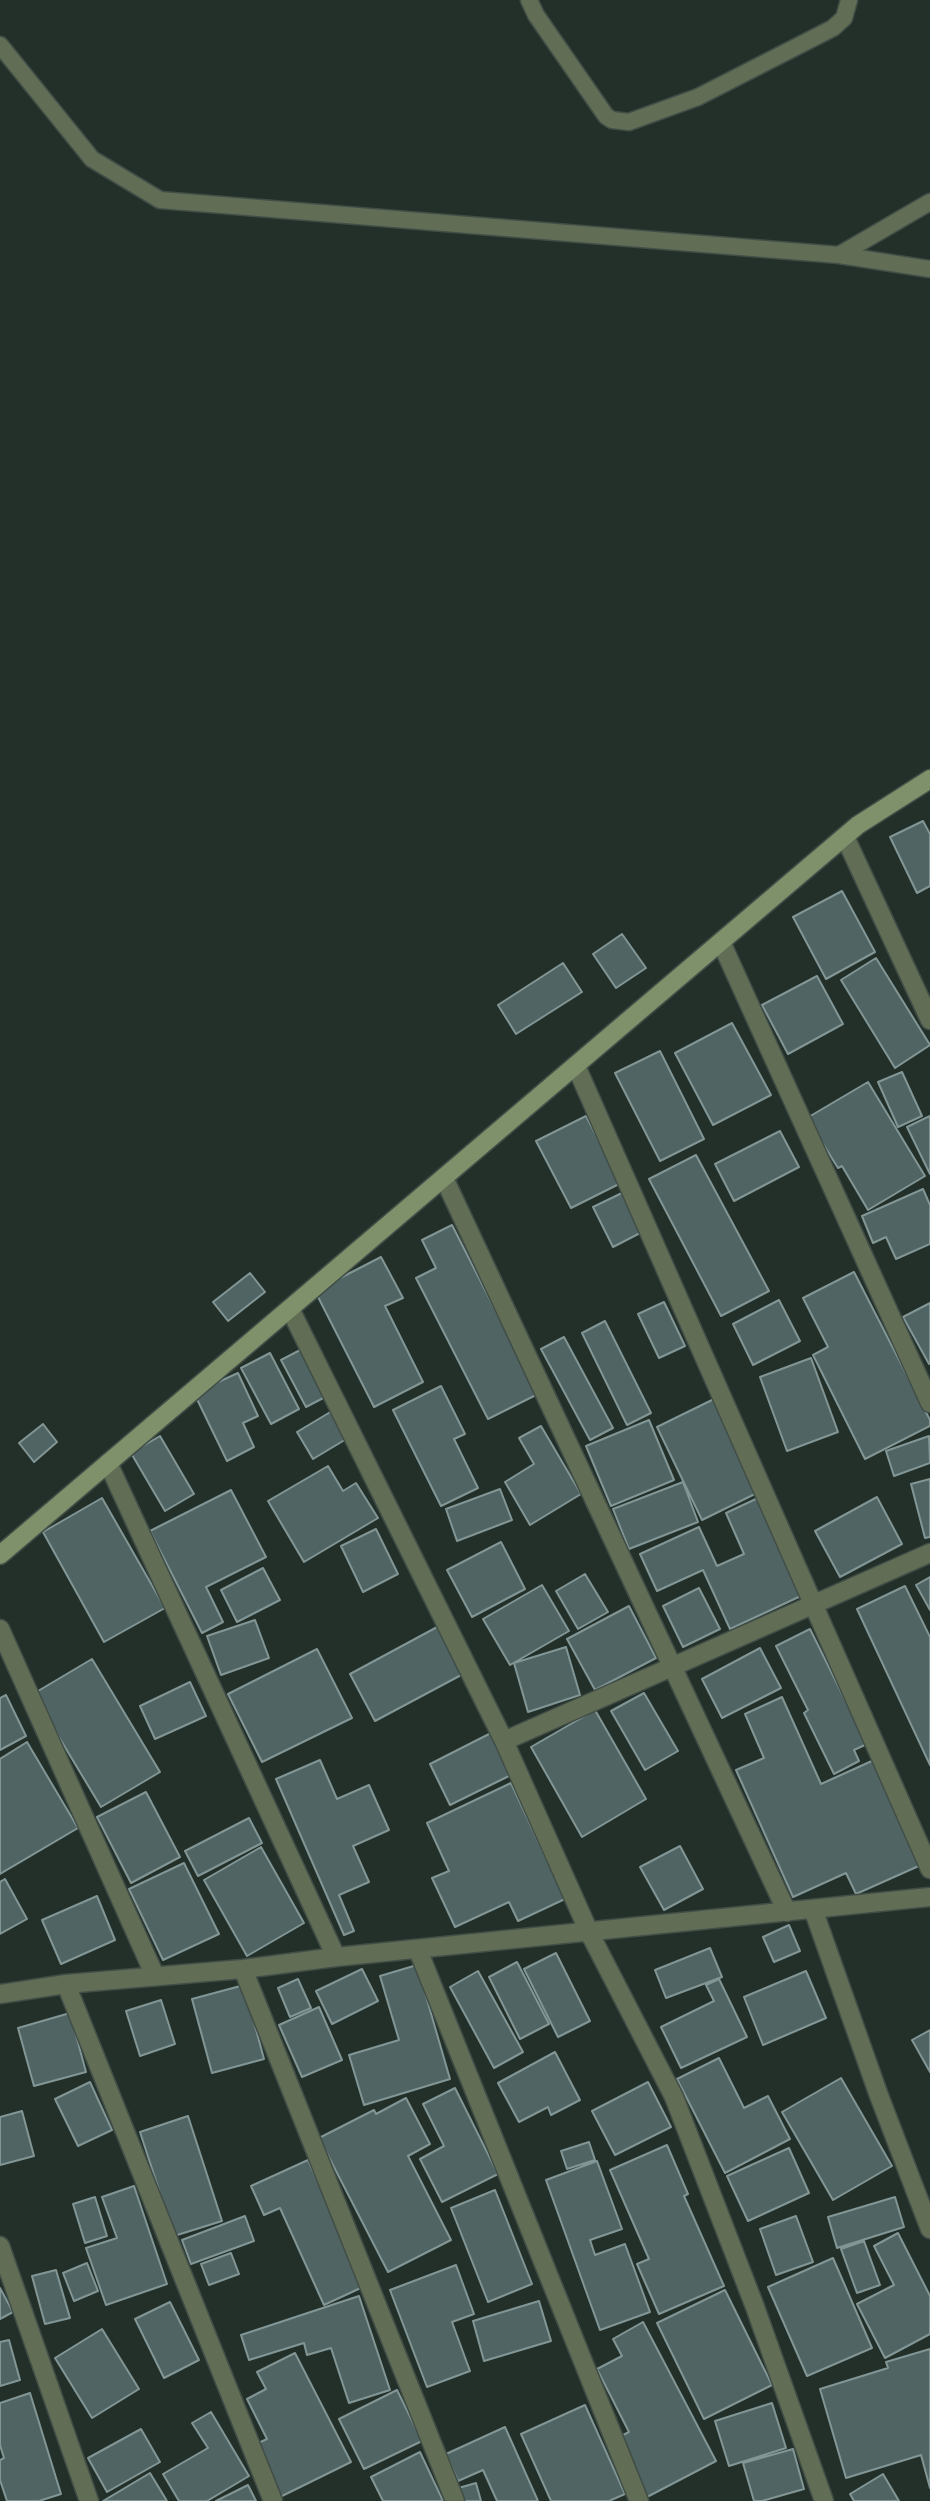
<!DOCTYPE html>
<html>
<head>
<meta charset="utf-8">
<style>
  body { margin:0 }
  canvas { display:block; background:#223029 }
</style>
</head>
<body>
<canvas width="930" height="2501"></canvas>
<script>
const context = document.querySelector('canvas').getContext('2d');
context.lineJoin = 'round';
function fill(path, color) { context.fillStyle = color; context.fill(path, 'evenodd'); }
const shape = rows => new Path2D(rows.map(r => 'M' + r).join(''));
function trace(path, color, width, dash) { context.strokeStyle = color; context.lineWidth = width; context.lineCap = dash ? 'butt' : 'round'; context.setLineDash(dash || []); context.stroke(path); }
const building = shape([
  [923,821,930,834,930,886,917,893,890,837,923,821],
  [842,891,875,952,826,979,793,917,842,891],
  [622,934,646,968,616,988,593,954,622,934],
  [876,958,930,1045,895,1068,841,980,876,958],
  [563,963,582,992,516,1034,498,1005,563,963],
  [817,976,843,1024,788,1054,762,1005,817,976],
  [732,1023,771,1095,713,1125,675,1053,732,1023],
  [660,1051,704,1139,660,1161,615,1073,660,1051],
  [902,1072,922,1116,898,1127,878,1082,902,1072],
  [868,1082,925,1176,868,1210,842,1166,838,1168,807,1118,868,1082],
  [586,1116,621,1183,571,1208,536,1141,586,1116],
  [930,1116,930,1174,907,1127,930,1116],
  [780,1131,799,1167,734,1201,715,1164,780,1131],
  [696,1155,769,1291,721,1316,649,1179,696,1155],
  [923,1189,930,1205,930,1244,896,1259,886,1237,873,1243,862,1216,923,1189],
  [624,1192,644,1231,613,1247,593,1207,624,1192],
  [452,1225,538,1394,488,1419,416,1278,436,1268,422,1240,452,1225],
  [381,1257,403,1298,385,1306,423,1382,374,1407,315,1291,381,1257],
  [854,1272,930,1420,930,1426,865,1459,813,1355,828,1347,803,1298,854,1272],
  [250,1273,265,1292,228,1321,213,1302,250,1273],
  [779,1300,800,1341,753,1365,733,1324,779,1300],
  [664,1302,685,1346,659,1358,638,1314,664,1302],
  [930,1303,930,1363,929,1364,903,1317,930,1303],
  [605,1321,651,1413,627,1425,582,1333,605,1321],
  [564,1337,613,1428,590,1440,541,1349,564,1337],
  [304,1348,329,1395,306,1407,281,1360,304,1348],
  [270,1353,299,1409,271,1424,241,1368,270,1353],
  [811,1358,838,1432,787,1451,760,1377,811,1358],
  [238,1373,258,1416,243,1423,254,1447,227,1461,194,1393,238,1373],
  [441,1386,465,1434,454,1439,478,1488,441,1506,393,1410,441,1386],
  [716,1398,761,1491,702,1520,657,1427,716,1398],
  [332,1411,348,1438,313,1459,297,1432,332,1411],
  [649,1420,674,1480,611,1506,586,1446,649,1420],
  [43,1424,57,1442,34,1462,19,1443,43,1424],
  [541,1426,581,1494,530,1525,505,1482,534,1464,519,1438,541,1426],
  [160,1436,194,1494,165,1511,131,1453,160,1436],
  [929,1436,930,1463,894,1476,886,1451,929,1436],
  [328,1466,343,1491,356,1483,378,1518,304,1562,268,1501,328,1466],
  [930,1479,930,1537,925,1538,911,1484,930,1479],
  [683,1482,698,1522,629,1549,613,1509,683,1482],
  [500,1489,512,1520,457,1541,446,1509,500,1489],
  [231,1490,266,1557,206,1587,223,1622,202,1633,150,1531,231,1490],
  [877,1497,902,1544,840,1577,815,1531,877,1497],
  [102,1498,165,1608,104,1642,43,1532,102,1498],
  [758,1498,803,1595,730,1629,703,1570,657,1591,640,1554,699,1527,717,1566,744,1554,726,1513,758,1498],
  [376,1529,398,1574,363,1592,341,1546,376,1529],
  [501,1542,525,1589,472,1617,447,1570,501,1542],
  [263,1568,280,1600,237,1622,221,1590,263,1568],
  [585,1574,608,1612,578,1629,556,1591,585,1574],
  [930,1577,930,1610,916,1585,930,1577],
  [542,1585,569,1631,510,1665,483,1619,542,1585],
  [905,1586,930,1637,930,1765,857,1609,905,1586],
  [699,1588,720,1629,683,1647,663,1606,699,1588],
  [629,1606,656,1658,595,1690,567,1639,629,1606],
  [255,1620,269,1658,221,1675,207,1636,255,1620],
  [439,1626,465,1673,375,1721,350,1674,439,1626],
  [810,1629,867,1744,854,1750,859,1761,834,1774,804,1713,808,1710,776,1646,810,1629],
  [566,1647,580,1695,528,1712,514,1663,566,1647],
  [760,1648,781,1688,722,1718,702,1679,760,1648],
  [317,1649,352,1718,262,1762,228,1694,317,1649],
  [92,1659,160,1772,101,1807,33,1694,92,1659],
  [190,1682,206,1716,155,1739,140,1706,190,1682],
  [644,1693,678,1751,645,1770,611,1711,644,1693],
  [6,1695,26,1736,0,1750,0,1698,6,1695],
  [782,1697,821,1784,874,1760,921,1865,856,1894,846,1873,793,1897,736,1770,764,1758,745,1714,782,1697],
  [595,1710,646,1799,582,1837,531,1747,595,1710],
  [491,1733,511,1775,450,1805,430,1764,491,1733],
  [27,1742,78,1828,0,1874,0,1759,27,1742],
  [320,1760,337,1799,369,1785,389,1830,353,1846,369,1882,339,1895,354,1931,344,1935,276,1779,320,1760],
  [511,1783,565,1899,518,1921,509,1902,455,1927,432,1878,449,1871,427,1823,511,1783],
  [146,1792,180,1857,131,1883,97,1817,146,1792],
  [249,1818,262,1843,198,1876,185,1851,249,1818],
  [680,1846,703,1889,664,1910,640,1867,680,1846],
  [261,1847,304,1923,247,1956,204,1880,261,1847],
  [184,1863,219,1934,163,1960,129,1889,184,1863],
  [5,1879,27,1919,0,1934,0,1882,5,1879],
  [97,1896,115,1940,61,1964,42,1920,97,1896],
  [789,1925,800,1951,774,1962,763,1937,789,1925],
  [710,1948,722,1977,666,1998,655,1970,710,1948],
  [556,1953,590,2021,558,2037,524,1969,556,1953],
  [517,1962,549,2024,520,2039,489,1977,517,1962],
  [417,1965,450,2079,364,2105,349,2055,399,2040,380,1976,417,1965],
  [362,1969,378,2001,332,2024,316,1991,362,1969],
  [478,1971,523,2052,494,2068,450,1987,478,1971],
  [806,1971,826,2018,763,2045,744,1997,806,1971],
  [298,1979,311,2008,290,2017,278,1988,298,1979],
  [719,1979,747,2037,681,2068,661,2027,714,2001,706,1985,719,1979],
  [244,1985,264,2059,212,2073,192,1999,244,1985],
  [161,2000,175,2044,140,2056,126,2011,161,2000],
  [319,2007,342,2060,302,2077,279,2025,319,2007],
  [70,2013,86,2072,34,2086,18,2028,70,2013],
  [930,2030,930,2072,912,2040,930,2030],
  [555,2052,580,2100,551,2115,548,2107,519,2122,498,2083,555,2052],
  [719,2058,744,2108,768,2096,790,2139,725,2173,677,2079,719,2058],
  [841,2078,892,2166,833,2200,782,2112,841,2078],
  [90,2082,112,2130,78,2146,55,2099,90,2082],
  [648,2082,671,2127,615,2155,592,2111,648,2082],
  [455,2088,498,2174,442,2202,420,2159,444,2146,423,2104,455,2088],
  [406,2098,430,2144,408,2156,451,2240,388,2272,319,2138,374,2110,376,2114,406,2098],
  [22,2111,34,2156,0,2165,0,2117,22,2111],
  [188,2116,222,2221,174,2236,140,2132,188,2116],
  [589,2142,595,2160,567,2169,561,2151,589,2142],
  [667,2145,688,2194,684,2196,724,2286,659,2314,637,2264,649,2259,610,2170,667,2145],
  [789,2148,809,2193,748,2221,727,2176,789,2148],
  [308,2160,365,2286,324,2305,280,2208,264,2215,251,2186,308,2160],
  [597,2161,622,2229,590,2240,595,2255,625,2244,650,2312,600,2330,546,2180,597,2161],
  [134,2186,167,2284,106,2305,86,2248,117,2238,102,2197,134,2186],
  [495,2190,532,2284,488,2302,451,2208,495,2190],
  [95,2197,107,2236,85,2243,73,2204,95,2197],
  [895,2197,904,2227,837,2248,828,2217,895,2197],
  [245,2216,254,2241,191,2264,182,2240,245,2216],
  [796,2216,813,2262,776,2275,760,2229,796,2216],
  [898,2233,930,2296,930,2334,885,2358,857,2304,894,2285,874,2246,898,2233],
  [864,2241,880,2285,857,2293,841,2249,864,2241],
  [231,2253,239,2274,209,2285,201,2264,231,2253],
  [833,2258,872,2348,807,2376,768,2287,833,2258],
  [87,2263,98,2291,74,2301,63,2273,87,2263],
  [456,2265,474,2314,452,2322,470,2371,427,2387,390,2290,456,2265],
  [56,2270,70,2318,45,2324,32,2276,56,2270],
  [0,2288,13,2312,0,2319,0,2288],
  [725,2290,772,2385,704,2419,657,2323,725,2290],
  [359,2296,390,2390,349,2403,331,2348,307,2355,304,2343,249,2360,241,2335,359,2296],
  [539,2301,551,2341,484,2361,473,2321,539,2301],
  [170,2302,199,2360,164,2378,135,2319,170,2302],
  [643,2322,716,2461,647,2497,617,2438,629,2432,597,2369,622,2356,613,2339,643,2322],
  [102,2329,139,2389,92,2418,55,2358,102,2329],
  [9,2340,20,2380,0,2386,0,2342,9,2340],
  [930,2349,930,2488,921,2455,846,2478,820,2389,888,2368,886,2362,930,2349],
  [295,2353,351,2462,280,2497,254,2445,267,2439,247,2399,266,2389,257,2372,295,2353],
  [397,2390,422,2441,364,2469,339,2419,397,2390],
  [30,2393,61,2494,39,2501,7,2501,0,2480,0,2460,4,2458,0,2445,0,2403,30,2393],
  [772,2403,786,2448,729,2466,715,2421,772,2403],
  [585,2405,625,2494,609,2501,551,2501,521,2434,585,2405],
  [211,2412,249,2476,207,2501,179,2501,163,2474,208,2448,192,2423,211,2412],
  [505,2427,538,2501,497,2501,483,2470,458,2481,446,2454,505,2427],
  [141,2429,160,2462,107,2492,88,2458,141,2429],
  [793,2449,804,2489,762,2501,754,2501,743,2463,793,2449],
  [420,2452,443,2501,383,2501,371,2477,420,2452],
  [150,2473,167,2501,103,2501,150,2473],
  [883,2474,899,2501,854,2501,850,2494,883,2474],
  [476,2483,481,2501,459,2501,455,2489,476,2483],
  [248,2485,256,2501,216,2501,248,2485]
]);
fill(building, '#516464');
trace(building, '#829696', 2);
const lane = shape([
  [529,0,536,15,606,116,612,120,629,122,698,97,833,28,844,18,849,0],
  [0,45,92,159,160,200,839,255,930,269],
  [839,255,930,202]
]);
const street = shape([
  [845,837,930,1020],
  [721,942,930,1403],
  [576,1066,930,1869],
  [444,1178,787,1912],
  [290,1309,504,1741,589,1932,674,2097,755,2307,824,2501],
  [108,1463,336,1957],
  [0,1629,155,1976],
  [504,1741,930,1553],
  [813,1909,878,2093,930,2229],
  [418,1950,639,2501],
  [243,1969,455,2501],
  [66,1984,273,2501],
  [0,1994,66,1984,243,1969,336,1957,930,1897],
  [0,2246,89,2501]
]);
const secondary = shape([
  [0,1555,858,825,930,779]
]);
trace(lane, '#414e47', 19);
trace(street, '#414e47', 21);
trace(secondary, '#414e47', 21);
trace(lane, '#616d55', 16);
trace(street, '#616d55', 18);
trace(secondary, '#7e916b', 18);
</script>
</body>
</html>
